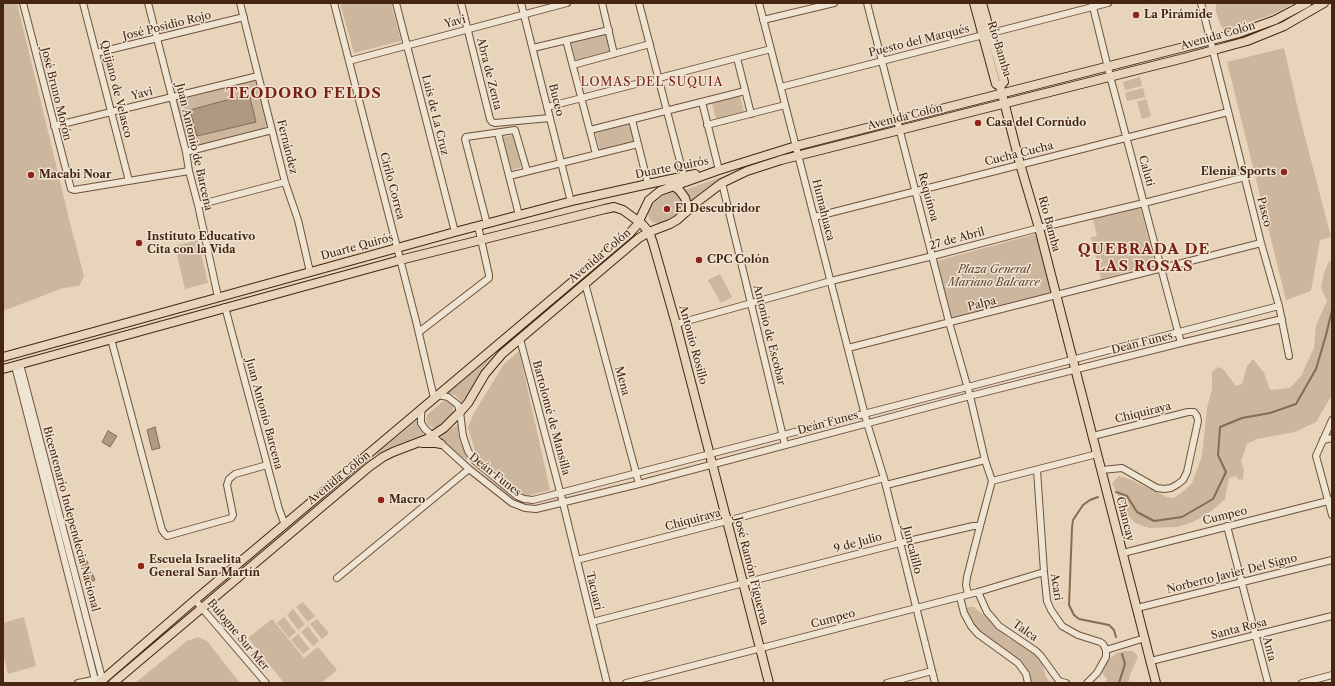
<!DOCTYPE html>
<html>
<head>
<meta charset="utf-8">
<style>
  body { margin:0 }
  #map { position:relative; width:1335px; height:686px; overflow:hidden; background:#e7d4ba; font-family:"Libre Caslon Text",serif }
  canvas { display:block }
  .frame { position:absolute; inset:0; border:4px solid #462612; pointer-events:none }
</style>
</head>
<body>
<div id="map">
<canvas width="1335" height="686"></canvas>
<div class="frame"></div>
</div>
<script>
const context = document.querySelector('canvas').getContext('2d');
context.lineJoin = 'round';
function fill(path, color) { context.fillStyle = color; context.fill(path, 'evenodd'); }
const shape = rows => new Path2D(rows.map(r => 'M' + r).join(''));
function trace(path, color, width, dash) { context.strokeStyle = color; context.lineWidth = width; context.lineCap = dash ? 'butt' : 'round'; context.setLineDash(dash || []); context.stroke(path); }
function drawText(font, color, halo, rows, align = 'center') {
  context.font = font + ' "Libre Caslon Text",serif'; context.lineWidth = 3; context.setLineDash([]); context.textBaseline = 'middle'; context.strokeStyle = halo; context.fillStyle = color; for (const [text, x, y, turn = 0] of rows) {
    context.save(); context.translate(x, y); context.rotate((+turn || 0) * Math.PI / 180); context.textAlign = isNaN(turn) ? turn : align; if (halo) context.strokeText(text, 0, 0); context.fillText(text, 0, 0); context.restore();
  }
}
fill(shape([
  [3,3,17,3,72,231,84,276,79,286,63,288,3,311],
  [340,3,391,3,401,41,354,53],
  [1216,3,1293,3,1287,7,1271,15,1224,30,1221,26,1216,12],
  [606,34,610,52,576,61,571,42],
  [1284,48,1299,114,1331,237,1320,240,1311,291,1286,300,1227,62],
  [1140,77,1142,86,1125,90,1123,82],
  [253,81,257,83,268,124,262,130,194,146,188,142,177,103,181,98],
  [1143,88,1145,97,1127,101,1125,93],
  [740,96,744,112,716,119,712,103],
  [1146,99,1151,116,1142,119,1137,102],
  [629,122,634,141,600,150,595,132],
  [513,135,521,167,512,170,503,137],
  [754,165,731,175,714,184,699,194,691,202,689,196,685,190],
  [673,192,676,194,681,199,683,206,682,211,671,220,660,224,652,222,649,218,648,213,652,205,661,197],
  [1137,208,1141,209,1154,259,1153,262,1150,265,1101,279,1091,237,1097,236,1093,219],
  [1036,234,1051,293,952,319,937,261],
  [198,240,208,283,185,289,175,246],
  [1332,260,1332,395,1316,422,1295,432,1257,439,1247,444,1241,461,1244,470,1243,479,1239,480,1236,476,1229,478,1225,499,1210,512,1193,522,1177,527,1149,528,1135,523,1128,515,1112,483,1119,476,1129,479,1167,497,1174,498,1185,490,1192,483,1202,456,1207,408,1212,389,1212,372,1218,367,1223,369,1236,386,1242,384,1247,366,1253,359,1264,373,1270,390,1290,388,1301,376,1314,348,1316,325,1327,301,1321,288,1324,273,1328,263],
  [720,274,732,297,721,303,708,280],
  [519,351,550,490,526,496,501,476,476,454,468,427,474,413,504,364],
  [493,355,485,365,470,392,462,403,455,395,448,393],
  [447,401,452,403,454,405,452,414,438,427,435,428,429,426,426,421,427,415,442,402],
  [417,420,418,426,424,435,393,446,375,455],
  [458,424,458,434,461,443,470,460,466,460,439,438],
  [303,602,315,616,308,622,296,607],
  [969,607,974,607,988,619,1008,638,1033,650,1042,663,1046,677,1051,683,1032,683,1025,665,1019,659,1009,654,975,629,967,614,967,608],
  [293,609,305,624,298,630,287,615],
  [24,617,36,666,8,674,3,654,3,623],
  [284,617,296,632,289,638,277,623],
  [272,619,304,658,318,647,337,670,321,683,284,683,248,638],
  [317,619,329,633,322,639,310,624],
  [308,626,319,641,313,646,301,632],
  [298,634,310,649,303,654,291,640],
  [198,637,207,641,240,683,135,683,187,641],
  [1125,651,1133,651,1138,657,1130,675,1128,683,1105,683,1107,679,1102,673,1105,665,1110,658,1117,653]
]), '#ccb69d');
const water = shape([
  [249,94,256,122,197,136,190,110,249,94],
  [155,427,160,448,152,450,147,430,155,427],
  [108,431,117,436,110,447,102,442,108,431],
  [87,561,95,580,88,583,80,563,87,561]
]);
fill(water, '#b09981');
trace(water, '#866b55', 1);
trace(shape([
  [1116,492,1127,496,1137,512,1154,521,1182,517,1213,499,1226,472,1218,455,1220,427,1242,418,1270,413,1296,404,1316,369,1326,335,1332,310],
  [1098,497,1090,500,1083,505,1073,520,1072,528,1069,605,1074,615,1079,619,1109,625,1114,630,1116,637],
  [1119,683,1125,664,1122,654]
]), '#866b55', 2);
const minor = shape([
  [23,3,71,189,74,190,189,171],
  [83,3,129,181],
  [148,3,186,152,189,171,198,205,218,297],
  [240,3,285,182,298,220,310,272],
  [334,3,416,321,434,398],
  [396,3,455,232],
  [461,3,490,119,492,122,495,123,550,118],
  [521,3,571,202],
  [602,3,614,54],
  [639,3,684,177,682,179],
  [759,3,867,423,884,478,935,683],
  [867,3,949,322,970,396,985,460,992,481],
  [1092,3,1110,76,1181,343],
  [1201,3,1261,243,1279,306,1289,356],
  [763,20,834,3],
  [566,40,596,154],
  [533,48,609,30],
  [96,53,244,17],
  [737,58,751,114],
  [349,61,567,3],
  [573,65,650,44],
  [781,87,1108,3],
  [702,102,719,170],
  [547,107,771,49],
  [632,120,648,184],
  [707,125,785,105],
  [54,126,258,76],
  [590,130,745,91],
  [498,133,519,215],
  [186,152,272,130],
  [509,176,638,144],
  [722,183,785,445],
  [198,205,285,182],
  [814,217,1228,112],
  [487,224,465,139,466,137,515,130,527,171],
  [585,283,639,484],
  [225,307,279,509,285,525],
  [676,324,831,281,933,256,1039,228,1144,203,1245,177],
  [419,332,489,278,489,275,478,226],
  [111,339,162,530,165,534,167,536,231,518,233,515,227,485,229,479,235,474,267,465],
  [520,339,563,503,607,683],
  [848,348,1261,243],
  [20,364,102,678],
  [15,366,95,680],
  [438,395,448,397,458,405,460,412,463,436,468,451,475,461,517,496,524,499,533,500,1279,306],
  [422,408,421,415,421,423,425,429,469,469,512,503,525,508,536,509,639,484,970,396,1181,343,1282,319],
  [1332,420,1316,456,1332,515],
  [1093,436,1188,412,1194,412,1197,416,1198,421,1187,472,1183,480,1178,484,1171,488,1164,489,1157,488,1122,468,1102,470],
  [1323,440,1332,438],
  [1037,470,1044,572,1047,601,1051,610,1062,626,1078,635,1100,642,1103,644,1106,650,1106,657,1097,673,1087,683],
  [886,485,985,460],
  [1227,526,1268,683],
  [1123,553,1332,500],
  [577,560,727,521,884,478],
  [337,578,469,469],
  [978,592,987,612,994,620,999,626,1036,651,1041,656,1059,681,1066,683],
  [968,594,966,585,967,577,980,526],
  [960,597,964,613,971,626,978,634,1018,663,1026,674,1028,683],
  [195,600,266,683],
  [1137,608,1332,560],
  [592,622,900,543,973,526,980,526,992,481,1097,454],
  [1106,650,1145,638],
  [1151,661,1332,616],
  [78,683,98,679],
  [626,683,978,592,1044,572],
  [887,683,932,671],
  [1302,683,1332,675]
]);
const major = shape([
  [974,3,996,84,1000,86],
  [982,3,1004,82,1000,86],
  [1000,86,1020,164,1039,228,1156,683],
  [670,183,680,191,685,198,687,206,686,212],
  [3,357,455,232,576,200,648,184,695,174],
  [3,369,400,260,605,209,614,207,623,210,642,224,649,232,653,243,676,324,769,683],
  [422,443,436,443,441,444],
  [99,683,195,600,629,234,637,225,649,200,660,191,719,170,796,146,1239,33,1275,20,1307,3],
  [113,683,369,467,383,457,393,452,427,439,444,428,460,412,468,403,485,374,502,354,639,238,649,232,670,224,677,220,697,202,722,183,747,171,781,160,1188,57,1247,41,1284,26,1324,3]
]);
trace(minor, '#6e523c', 8);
trace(major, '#462612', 10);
trace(minor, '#efe3d2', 6);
trace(major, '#e7d4ba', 8);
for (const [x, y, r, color] of [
  [1136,15,4,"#8f2418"],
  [978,123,4,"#8f2418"],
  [1284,172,4,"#8f2418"],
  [31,175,4,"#8f2418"],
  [667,209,4,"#8f2418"],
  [139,243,4,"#8f2418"],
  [699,260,4,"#8f2418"],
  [381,500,4,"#8f2418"],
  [141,566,4,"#8f2418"]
]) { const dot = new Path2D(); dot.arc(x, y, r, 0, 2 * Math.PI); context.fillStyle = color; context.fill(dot); trace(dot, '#efe3d2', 1.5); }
drawText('bold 11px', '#462612', '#efe3d2', [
  ["La Pirámide",1144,15],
  ["Casa del Cornúdo",986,123],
  ["Elenia Sports",1276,172,"right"],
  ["Macabi Noar",39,175],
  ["El Descubridor",675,209],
  ["Instituto Educativo",147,237],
  ["Cita con la Vida",147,250],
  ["CPC Colón",707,260],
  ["Macro",389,500],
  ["Escuela Israelita",149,560],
  ["General San Martín",149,573]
], 'left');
drawText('11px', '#462612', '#efe3d2', [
  ["Yavi",455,22,-15],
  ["José Posidio Rojo",167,26,-14],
  ["Avenida Colón",1218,36,-16],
  ["Puesto del Marqués",919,41,-14],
  ["Río Bamba",999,49,73],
  ["Abra de Zenta",489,74,76],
  ["Quijano de Velasco",116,89,76],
  ["José Bruno Morón",56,94,76],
  ["Yavi",142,94,-14],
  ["Buceo",556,100,76],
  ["Luis de La Cruz",435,115,76],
  ["Avenida Colón",905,117,-14],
  ["Juan Antonio de Barcena",194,147,77],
  ["Fernández",287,147,76],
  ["Cucha Cucha",1019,154,-14],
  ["Duarte Quirós",672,168,-11],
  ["Caluti",1146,171,75],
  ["Cirilo Correa",392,186,75],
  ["Requínoa",928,197,75],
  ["Humahuaca",823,210,76],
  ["Pasco",1264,212,76],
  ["Rio Bamba",1049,224,75],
  ["27 de Abril",957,239,-15],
  ["Duarte Quirós",357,247,-15],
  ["Avenida Colón",600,256,-40],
  ["Palpa",982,304,-14],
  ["Antonio de Escobar",769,335,76],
  ["Deán Funes",1142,343,-14],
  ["Antonio Rosillo",693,345,75],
  ["Mena",622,381,75],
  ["Chiquiraya",1143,413,-14],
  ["Juan Antonio Barcena",264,414,75],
  ["Bartolomé de Mansilla",551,418,75],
  ["Deán Funes",828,423,-15],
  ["Deán Funes",495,475,38],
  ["Avenida Colón",339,478,-39],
  ["Cumpeo",1225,516,-14],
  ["Bicentenario Independecia Nacional",71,519,75],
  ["Chancay",1125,519,76],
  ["Chiquiraya",693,520,-15],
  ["9 de Julio",858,543,-15],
  ["Juncalillo",912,550,76],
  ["José Ramón Figueroa",751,571,76],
  ["Norberto Javier Del Signo",1232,574,-14],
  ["Acari",1056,587,81],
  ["Tacuarí",594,591,76],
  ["Cumpeo",833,619,-15],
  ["Santa Rosa",1239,629,-14],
  ["Talca",1025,631,35],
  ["Bulogne Sur Mer",238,635,50],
  ["Anta",1269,649,76]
]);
drawText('italic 11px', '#61432e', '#efe3d2', [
  ["Plaza General",994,270],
  ["Mariano Balcarce",994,283]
]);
context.letterSpacing = '1px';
drawText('12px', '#7a1f14', '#efe3d2', [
  ["LOMAS DEL SUQUIA",652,83]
]);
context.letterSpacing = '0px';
context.letterSpacing = '1px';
drawText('bold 15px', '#7a1f14', '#efe3d2', [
  ["TEODORO FELDS",304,94],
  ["QUEBRADA DE",1144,250],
  ["LAS ROSAS",1144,267]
]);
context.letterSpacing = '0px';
</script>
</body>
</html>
